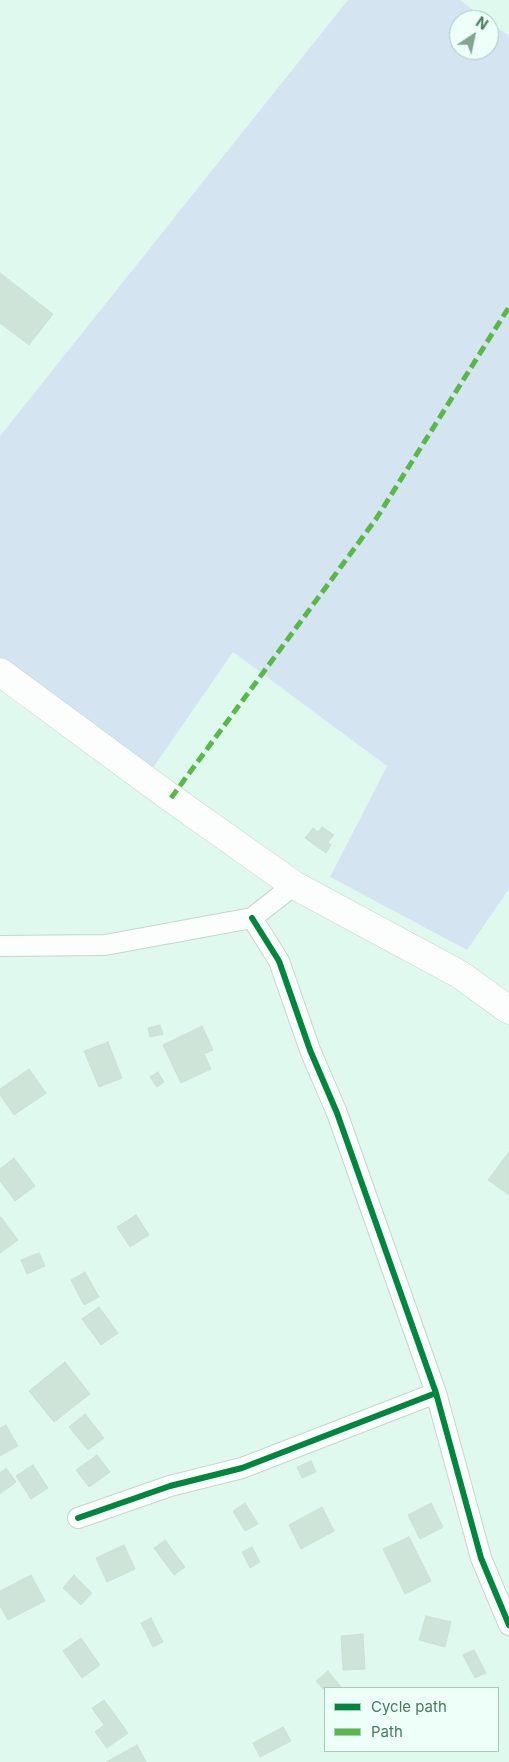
<!DOCTYPE html>
<html>
<head>
<meta charset="utf-8">
<style>
  body { margin:0 }
  #map { position:relative; width:509px; height:1762px; overflow:hidden; background:#ebf9f4; font-family:Inter,sans-serif }
  canvas { display:block }
  .legend { position:absolute; left:324px; top:1687px; width:175px; height:65px; box-sizing:border-box; background:#eefff9; border:1px solid #abcaba; margin:0; padding:6px 9px; list-style:none; font-size:15px; color:#477b5b }
  .legend li { display:flex; align-items:center; gap:10px; height:25px }
  .legend b { width:25px; border:1px solid #abcaba }
  .north { position:absolute; left:449px; top:10px; width:50px; height:50px; box-sizing:border-box; background:#eefff9; border:1px solid #abcaba; border-radius:50%; rotate:34deg; font-size:14px; font-weight:700; line-height:20px; text-align:center; color:#477b5b }
  .north::after { content:''; display:block; margin:auto; width:18px; height:22px; background:#80a791; clip-path:polygon(50% 0,100% 100%,50% 72%,0 100%) }
</style>
</head>
<body>
<div id="map">
<canvas width="509" height="1762"></canvas>
<ul class="legend">
<li><b style="height:6px;background:#00873e"></b>Cycle path</li>
<li><b style="height:6px;background:#58b947"></b>Path</li>
</ul>
<div class="north">N</div>
</div>
<script>
const context = document.querySelector('canvas').getContext('2d');
context.lineJoin = 'round';
function fill(path, color) { context.fillStyle = color; context.fill(path, 'evenodd'); }
const shape = rows => new Path2D(rows.map(r => 'M' + r).join(''));
function trace(path, color, width, dash) { context.strokeStyle = color; context.lineWidth = width; context.lineCap = dash ? 'butt' : 'round'; context.setLineDash(dash || []); context.stroke(path); }
fill(shape([
  [0,0,348,0,0,436],
  [460,0,509,0,509,36,489,20],
  [233,652,387,766,330,877,467,950,509,889,509,1762,0,1762,0,687,137,790],
  [325,1688,498,1688,498,1751,325,1751]
]), '#dff9ee');
fill(shape([
  [348,0,460,0,487,20,459,20,459,50,489,50,489,21,509,36,509,889,467,950,330,877,387,766,233,652,137,791,0,687,0,436]
]), '#d4e4f1');
const building = shape([
  [0,273,53,314,29,345,0,323,0,273],
  [322,827,334,835,328,842,331,845,326,853,305,838,313,828,318,832,322,827],
  [160,1025,163,1034,150,1037,148,1028,160,1025],
  [202,1026,213,1050,204,1054,211,1069,181,1083,163,1045,202,1026],
  [108,1042,122,1078,99,1087,84,1051,108,1042],
  [29,1069,46,1093,14,1115,0,1095,0,1089,29,1069],
  [158,1072,164,1082,157,1087,150,1077,158,1072],
  [509,1152,509,1195,488,1180,509,1152],
  [14,1158,35,1186,15,1201,0,1181,0,1169,14,1158],
  [136,1215,149,1235,130,1247,117,1227,136,1215],
  [1,1217,18,1240,0,1253,0,1218,1,1217],
  [39,1253,45,1266,27,1274,21,1260,39,1253],
  [85,1272,99,1297,84,1305,71,1280,85,1272],
  [99,1307,118,1333,101,1345,82,1319,99,1307],
  [65,1362,90,1394,54,1422,29,1391,65,1362],
  [85,1414,104,1438,88,1450,69,1427,85,1414],
  [6,1425,18,1446,0,1456,0,1428,6,1425],
  [97,1455,110,1472,89,1487,76,1470,97,1455],
  [311,1461,316,1472,302,1478,297,1467,311,1461],
  [33,1465,48,1488,31,1499,16,1476,33,1465],
  [6,1468,16,1482,0,1494,0,1473,6,1468],
  [245,1503,258,1524,245,1531,233,1511,245,1503],
  [431,1503,443,1527,420,1539,408,1515,431,1503],
  [322,1507,334,1531,301,1549,289,1525,322,1507],
  [409,1537,431,1581,405,1594,383,1549,409,1537],
  [165,1540,185,1567,174,1575,154,1548,165,1540],
  [124,1545,135,1569,107,1582,96,1558,124,1545],
  [252,1547,260,1562,250,1568,242,1552,252,1547],
  [31,1575,45,1601,8,1620,0,1606,0,1591,31,1575],
  [74,1575,92,1593,81,1605,63,1588,74,1575],
  [426,1616,451,1622,445,1647,419,1640,426,1616],
  [151,1618,163,1642,153,1647,141,1623,151,1618],
  [363,1634,365,1669,343,1670,341,1636,363,1634],
  [81,1638,100,1665,82,1678,63,1651,81,1638],
  [474,1650,486,1673,475,1678,463,1655,474,1650],
  [328,1671,342,1688,325,1688,325,1691,316,1681,328,1671],
  [104,1700,128,1733,107,1748,95,1732,104,1725,92,1708,104,1700],
  [283,1727,291,1741,260,1757,253,1743,283,1727],
  [137,1745,146,1762,106,1762,137,1745]
]);
fill(building, '#cfe4d9');
trace(building, '#cce2d7', 1);
const street = shape([
  [252,918,279,961,310,1050,337,1113,436,1393,481,1558,509,1625],
  [0,946,105,945,252,918,294,885],
  [78,1518,170,1486,242,1468,436,1393]
]);
const secondary = shape([
  [0,672,171,798,294,885,459,974,509,1010]
]);
trace(street, '#c5d6cd', 22);
trace(secondary, '#c4d7cd', 29);
trace(street, '#fcfefd', 20);
trace(secondary, '#fcfefd', 28);
trace(shape([
  [171,798,376,519,509,307]
]), '#58b947', 5, [10, 5]);
trace(shape([
  [252,918,279,961,310,1050,337,1113,436,1393,481,1558,509,1625],
  [78,1518,170,1486,242,1468,436,1393]
]), '#00873e', 6);
</script>
</body>
</html>
